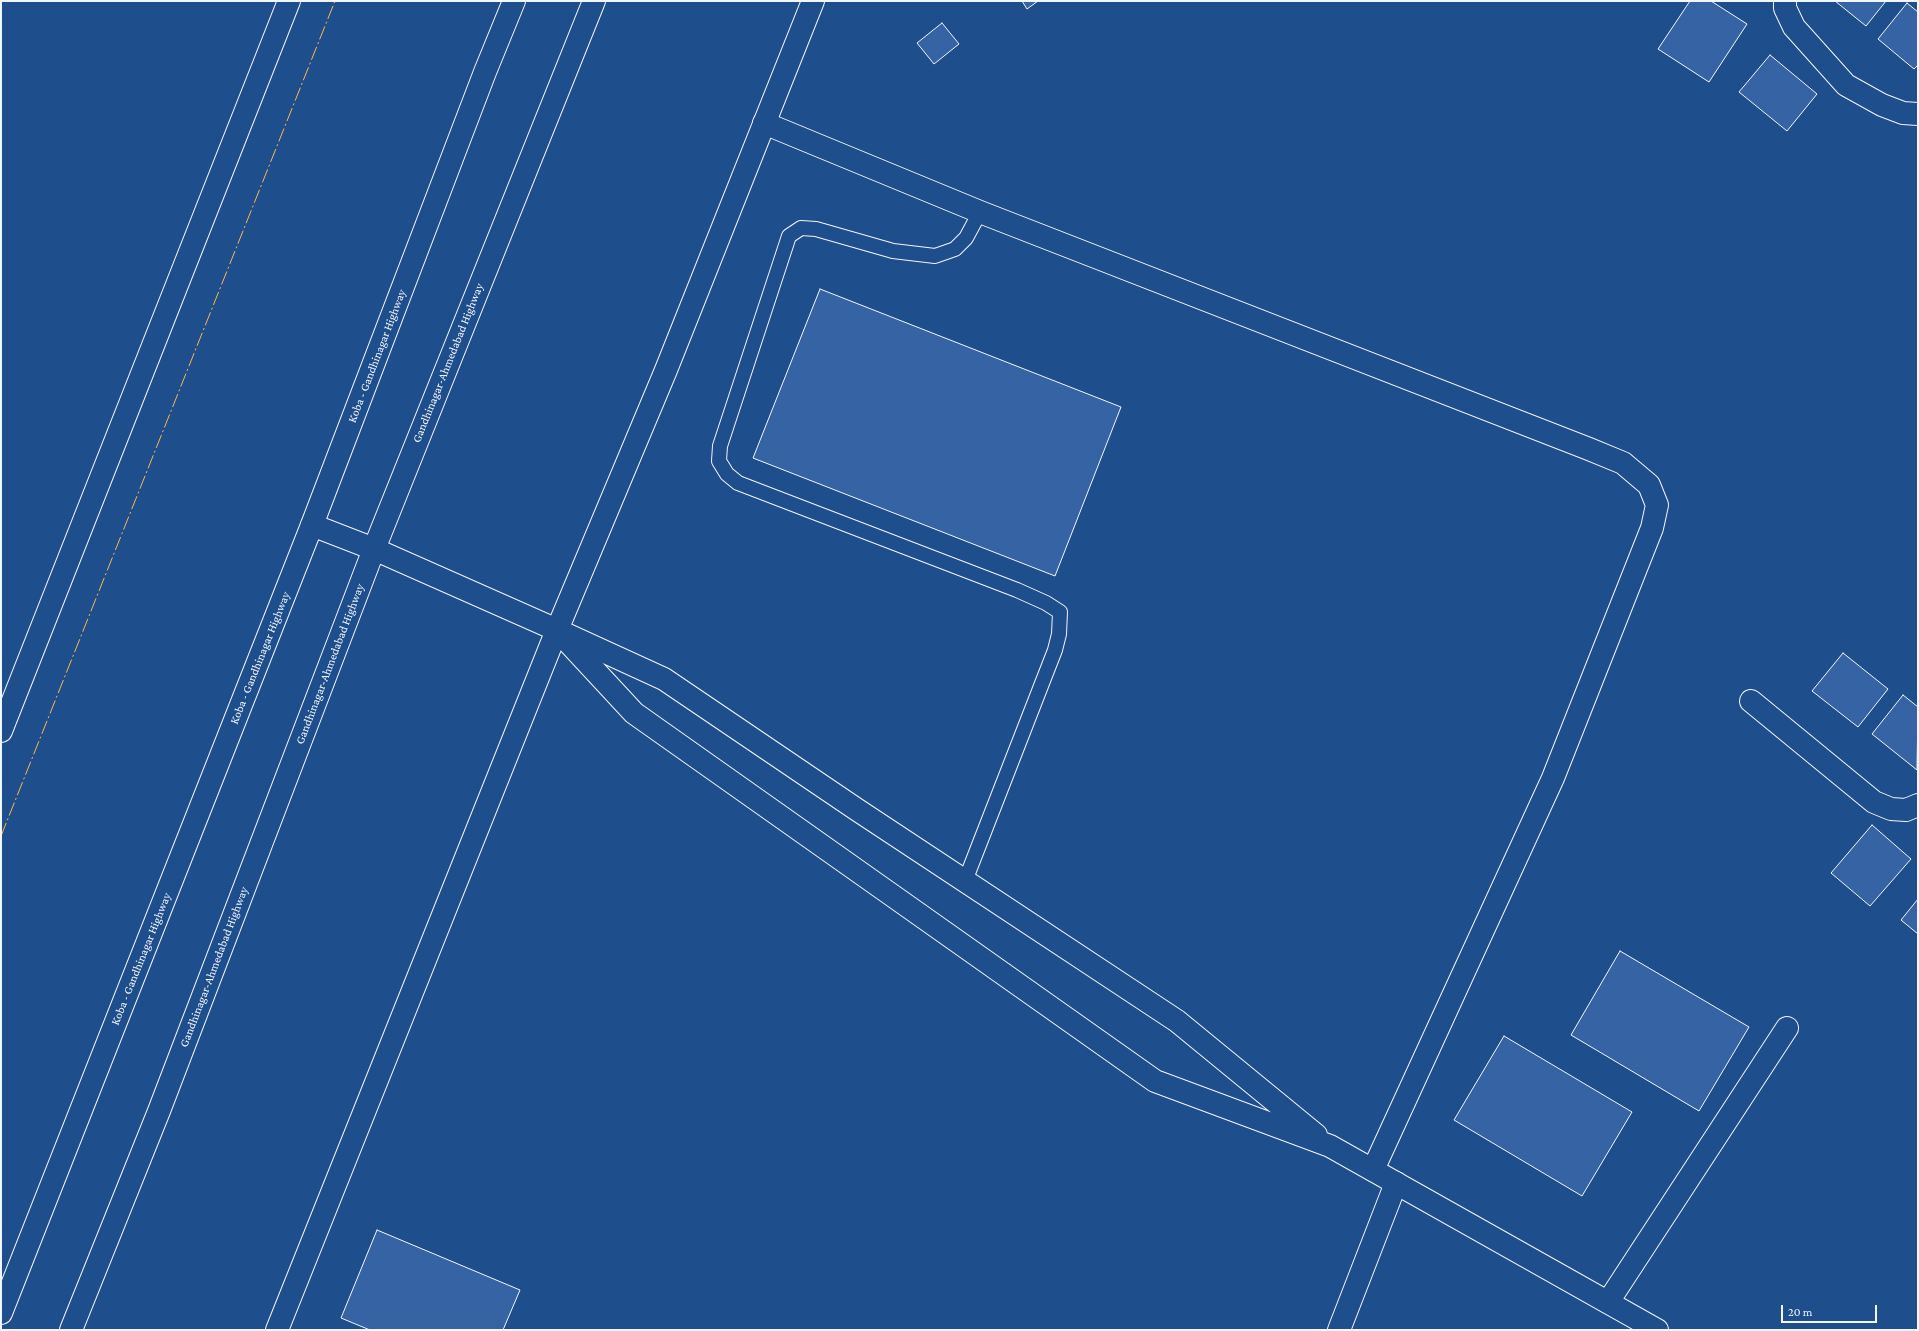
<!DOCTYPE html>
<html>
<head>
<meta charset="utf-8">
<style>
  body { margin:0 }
  #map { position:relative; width:1919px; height:1331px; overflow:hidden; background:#1f4e8c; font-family:"Crimson Pro",serif }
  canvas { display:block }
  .frame { position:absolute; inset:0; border:2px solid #f2f6ff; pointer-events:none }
  .scale { position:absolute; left:1781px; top:1305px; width:96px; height:18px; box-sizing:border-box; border:2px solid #f2f6ff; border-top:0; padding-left:5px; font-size:12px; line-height:14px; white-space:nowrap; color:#f2f6ff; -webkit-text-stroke:3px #1f4e8c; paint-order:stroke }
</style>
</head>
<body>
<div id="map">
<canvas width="1919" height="1331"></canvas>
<div class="frame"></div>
<div class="scale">20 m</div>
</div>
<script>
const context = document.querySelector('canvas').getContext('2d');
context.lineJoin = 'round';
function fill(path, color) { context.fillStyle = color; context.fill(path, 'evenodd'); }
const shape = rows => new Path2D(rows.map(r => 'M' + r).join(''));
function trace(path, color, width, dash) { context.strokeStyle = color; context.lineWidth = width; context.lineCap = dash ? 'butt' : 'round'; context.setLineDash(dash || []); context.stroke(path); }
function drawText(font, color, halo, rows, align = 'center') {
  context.font = font + ' "Crimson Pro",serif'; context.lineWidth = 3; context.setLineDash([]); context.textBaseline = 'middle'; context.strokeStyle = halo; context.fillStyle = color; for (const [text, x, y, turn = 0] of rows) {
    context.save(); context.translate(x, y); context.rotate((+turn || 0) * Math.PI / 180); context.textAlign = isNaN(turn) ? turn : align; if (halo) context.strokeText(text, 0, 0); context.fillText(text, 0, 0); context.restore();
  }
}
const building = shape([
  [1022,1,1038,1,1027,9,1022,1],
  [1690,1,1711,1,1747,24,1709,82,1658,49,1690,1],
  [1835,1,1886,1,1866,26,1835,1],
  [1907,3,1918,12,1918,65,1914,69,1878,39,1907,3],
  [942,23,959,44,934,64,917,43,942,23],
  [1770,55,1817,94,1787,131,1739,92,1770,55],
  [820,289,1121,407,1055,576,753,458,820,289],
  [1843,653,1888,689,1858,727,1812,691,1843,653],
  [1903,695,1918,707,1917,770,1872,734,1903,695],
  [1872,825,1911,859,1870,906,1831,873,1872,825],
  [1918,899,1918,934,1901,920,1918,899],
  [1620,951,1749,1027,1699,1111,1571,1035,1620,951],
  [1504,1036,1632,1112,1582,1196,1454,1120,1504,1036],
  [377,1230,520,1290,503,1330,370,1330,341,1318,377,1230]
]);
fill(building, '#3563a3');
trace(building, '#f2f6ff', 1);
const lane = shape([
  [965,881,1055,650,1059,634,1060,612,1046,603,1017,590,738,483,727,474,719,461,720,446,789,236,801,228,816,229,893,251,935,256,955,249,966,238,980,212]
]);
const street = shape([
  [1785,1,1785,8,1794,27,1846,85,1882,105,1903,113,1918,114],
  [764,123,980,212,1589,449,1623,463,1649,485,1657,505,1652,528,1553,778,1373,1170],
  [1751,701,1874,802,1891,809,1906,810,1918,805],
  [1608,1302,1787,1028],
  [1339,1330,1396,1183]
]);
const secondary = shape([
  [312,525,374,549,557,630,664,679,856,809,1177,1021,1316,1135],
  [557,630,634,713,1155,1081,1330,1146,1657,1330],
  [1,731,289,1],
  [277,1330,557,630,666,370,813,1]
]);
const primary = shape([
  [1,1313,312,525,485,72,514,1],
  [71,1330,159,1111,374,549,594,1]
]);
trace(lane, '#f2f6ff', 16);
trace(street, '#f2f6ff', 24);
trace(secondary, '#f2f6ff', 24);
trace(primary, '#f2f6ff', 24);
trace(lane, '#1f4e8c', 14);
trace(street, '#1f4e8c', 22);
trace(secondary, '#1f4e8c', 22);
trace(primary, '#1f4e8c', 22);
trace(shape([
  [1,836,335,1]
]), '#ffb74d', 1, [14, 3, 2, 3]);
drawText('12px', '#f2f6ff', '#1f4e8c', [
  ["Koba - Gandhinagar Highway",377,356,-69],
  ["Gandhinagar-Ahmedabad Highway",448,363,-68],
  ["Koba - Gandhinagar Highway",260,658,-68],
  ["Gandhinagar-Ahmedabad Highway",330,664,-69],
  ["Koba - Gandhinagar Highway",141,959,-68],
  ["Gandhinagar-Ahmedabad Highway",214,967,-69]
]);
</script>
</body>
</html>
